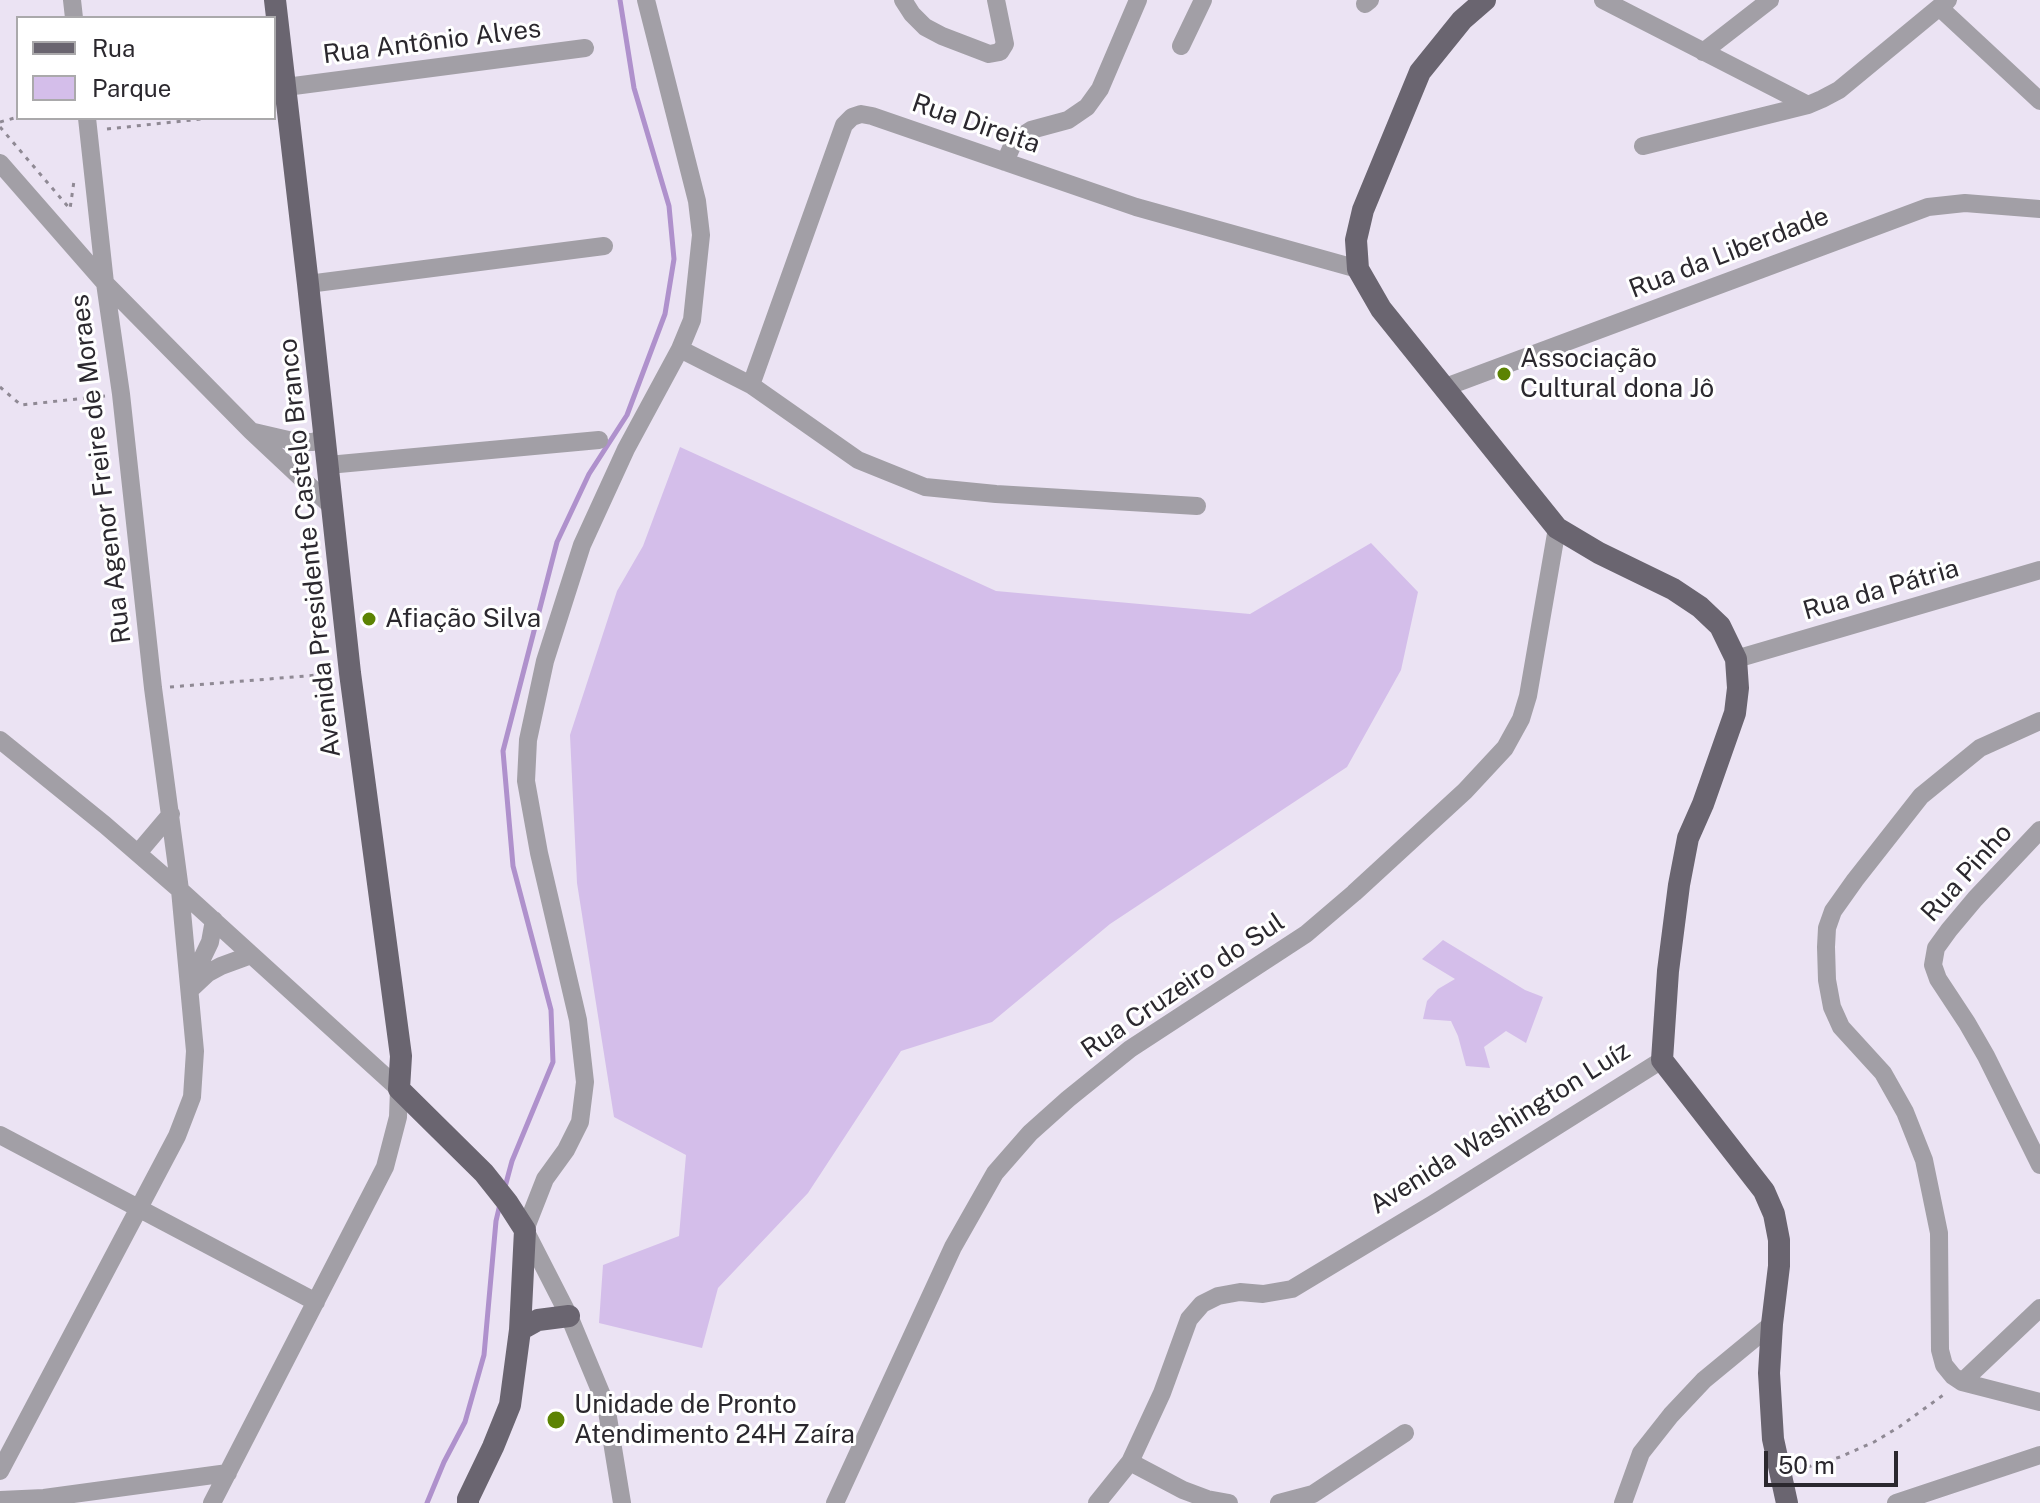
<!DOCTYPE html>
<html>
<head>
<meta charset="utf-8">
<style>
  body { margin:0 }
  #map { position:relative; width:2040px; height:1503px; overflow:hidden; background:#ebe3f3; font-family:"Public Sans",sans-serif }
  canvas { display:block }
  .legend { position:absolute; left:16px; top:16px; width:260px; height:104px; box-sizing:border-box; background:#fff; border:2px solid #aaa9ab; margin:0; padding:10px 14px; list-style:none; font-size:24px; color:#2b282e }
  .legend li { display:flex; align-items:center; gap:16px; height:40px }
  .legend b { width:40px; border:2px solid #aaa9ab }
  .scale { position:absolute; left:1764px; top:1451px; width:134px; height:36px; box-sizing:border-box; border:4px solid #2b282e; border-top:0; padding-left:10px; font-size:24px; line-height:28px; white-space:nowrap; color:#2b282e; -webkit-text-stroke:6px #fff; paint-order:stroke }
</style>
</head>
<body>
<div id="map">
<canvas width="2040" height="1503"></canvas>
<ul class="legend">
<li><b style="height:10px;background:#6a6570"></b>Rua</li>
<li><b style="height:22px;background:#d4beea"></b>Parque</li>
</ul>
<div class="scale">50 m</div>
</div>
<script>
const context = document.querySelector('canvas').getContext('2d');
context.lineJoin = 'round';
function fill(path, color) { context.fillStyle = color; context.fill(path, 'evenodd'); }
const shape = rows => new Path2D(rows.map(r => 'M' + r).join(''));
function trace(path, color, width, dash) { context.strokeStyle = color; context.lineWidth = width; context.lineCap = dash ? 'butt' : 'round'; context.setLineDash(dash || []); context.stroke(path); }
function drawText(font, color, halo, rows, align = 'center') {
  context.font = font + ' "Public Sans",sans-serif'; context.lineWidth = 6; context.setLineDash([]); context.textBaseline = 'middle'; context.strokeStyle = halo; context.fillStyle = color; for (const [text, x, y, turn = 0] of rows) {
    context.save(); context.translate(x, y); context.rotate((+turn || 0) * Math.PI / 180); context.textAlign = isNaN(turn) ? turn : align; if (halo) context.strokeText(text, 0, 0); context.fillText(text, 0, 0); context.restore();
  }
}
fill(shape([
  [680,447,996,591,1250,614,1371,543,1418,592,1401,670,1347,767,1110,924,992,1022,901,1051,808,1193,718,1288,702,1348,599,1323,603,1265,679,1236,686,1155,614,1117,577,883,570,735,617,591,643,546],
  [1443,940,1525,990,1543,997,1526,1043,1506,1031,1484,1047,1490,1068,1466,1066,1458,1036,1451,1021,1423,1019,1427,1001,1438,989,1455,979,1422,959]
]), '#d4beea');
trace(shape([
  [505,1187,512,1161,553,1062,551,1010,513,866,503,751,557,542,589,474,627,415,665,314,674,259,669,206,634,88,620,0],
  [427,1503,444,1462,465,1422,484,1355,496,1221,500,1204]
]), '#af91cc', 5);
trace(shape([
  [0,122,18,117],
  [0,127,70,209,74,181],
  [107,129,211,118],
  [0,387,21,405,105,396],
  [170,687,330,674],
  [1798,1470,1840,1457,1874,1442,1899,1427,1946,1393]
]), '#8f8994', 3, [4, 6]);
trace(shape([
  [72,0,74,18],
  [903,0,912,14,925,27,942,36,989,54,1000,52,1005,44,996,0],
  [1603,0,1808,105],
  [1365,4,1370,0],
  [1940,8,2040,101],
  [1181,46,1203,0],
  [1703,52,1770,0],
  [286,87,585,48],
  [1643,146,1808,105,1822,99,1839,90,1948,0],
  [1005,162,1012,146,1020,137,1031,130,1068,120,1087,107,1100,89,1138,0],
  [0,163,105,283,251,431,331,506],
  [308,284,604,246],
  [680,349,751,385,858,460,925,487,996,494,1197,506],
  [751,385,844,125,852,117,861,114,872,116,1136,207,1358,269],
  [1443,388,1928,207,1965,203,2040,209],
  [254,432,297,442,313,442,325,437],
  [328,465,599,440],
  [1736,659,2040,570],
  [2040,721,1980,748,1921,796,1855,880,1833,911,1827,928,1826,947,1827,980,1832,1007,1841,1027,1883,1073,1905,1112,1924,1160,1939,1233,1940,1350,1944,1365,1953,1376,1962,1382,2040,1402],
  [0,740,105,825,180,890,399,1089,398,1117,385,1167,212,1503],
  [2040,830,1975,899,1949,930,1936,948,1933,965,1938,979,1967,1023,1986,1056,2040,1165],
  [138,853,171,814],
  [193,987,198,967,210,942,214,920],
  [192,988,208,973,221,966,251,955],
  [0,1135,316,1302],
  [1962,1382,2040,1308],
  [1130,1462,1183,1490,1207,1499,1229,1503],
  [0,1471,177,1136,192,1097,195,1051,180,890,153,688,121,394,105,283,87,118],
  [0,1500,44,1498,228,1473],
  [622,1503,606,1405,569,1316,525,1230,545,1179,566,1150,580,1122,585,1082,578,1020,539,853,526,781,528,740,545,661,582,545,626,449,680,349,692,320,701,235,697,201,646,0],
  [835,1503,953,1247,995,1173,1030,1133,1068,1099,1130,1049,1306,934,1354,893,1465,791,1505,748,1521,719,1528,696,1557,528],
  [1097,1503,1130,1462,1162,1393,1189,1319,1202,1304,1218,1296,1240,1292,1263,1294,1292,1289,1433,1204,1662,1060],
  [1279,1503,1313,1494,1405,1433],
  [1623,1503,1641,1453,1671,1415,1704,1380,1772,1324],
  [1896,1503,2040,1455]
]), '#a29fa6', 18);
trace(shape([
  [275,0,308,284,350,673,401,1056,399,1089,484,1173,507,1202,525,1230,520,1330,510,1405,493,1447,468,1499,468,1503],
  [1485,0,1462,20,1420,72,1363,210,1356,240,1358,269,1381,309,1557,528,1599,553,1673,589,1700,607,1720,626,1736,659,1738,688,1735,713,1703,804,1688,838,1679,885,1668,971,1662,1060,1764,1191,1774,1214,1779,1240,1779,1266,1772,1324,1769,1373,1773,1439,1787,1503],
  [520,1330,538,1320,569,1316]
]), '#6a6570', 22);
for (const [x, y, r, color] of [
  [1504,374,8,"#5c8303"],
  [369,619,8,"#5c8303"],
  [556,1420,10,"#5c8303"]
]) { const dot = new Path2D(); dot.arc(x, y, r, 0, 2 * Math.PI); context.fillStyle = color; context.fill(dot); trace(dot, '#fff', 3); }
drawText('26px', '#2b282e', '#fff', [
  ["Rua Antônio Alves",432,42,-7],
  ["Rua Direita",976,124,19],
  ["Rua da Liberdade",1729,253,-21],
  ["Rua Agenor Freire de Moraes",101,469,-97],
  ["Avenida Presidente Castelo Branco",310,548,-96],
  ["Rua da Pátria",1881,590,-16],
  ["Rua Pinho",1967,873,-48],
  ["Rua Cruzeiro do Sul",1183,986,-34],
  ["Avenida Washington Luíz",1500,1128,-32]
]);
drawText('26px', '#2b282e', '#fff', [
  ["Associação",1520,359],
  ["Cultural dona Jô",1520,389],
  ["Afiação Silva",385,619],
  ["Unidade de Pronto",574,1405],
  ["Atendimento 24H Zaíra",574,1435]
], 'left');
</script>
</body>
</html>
